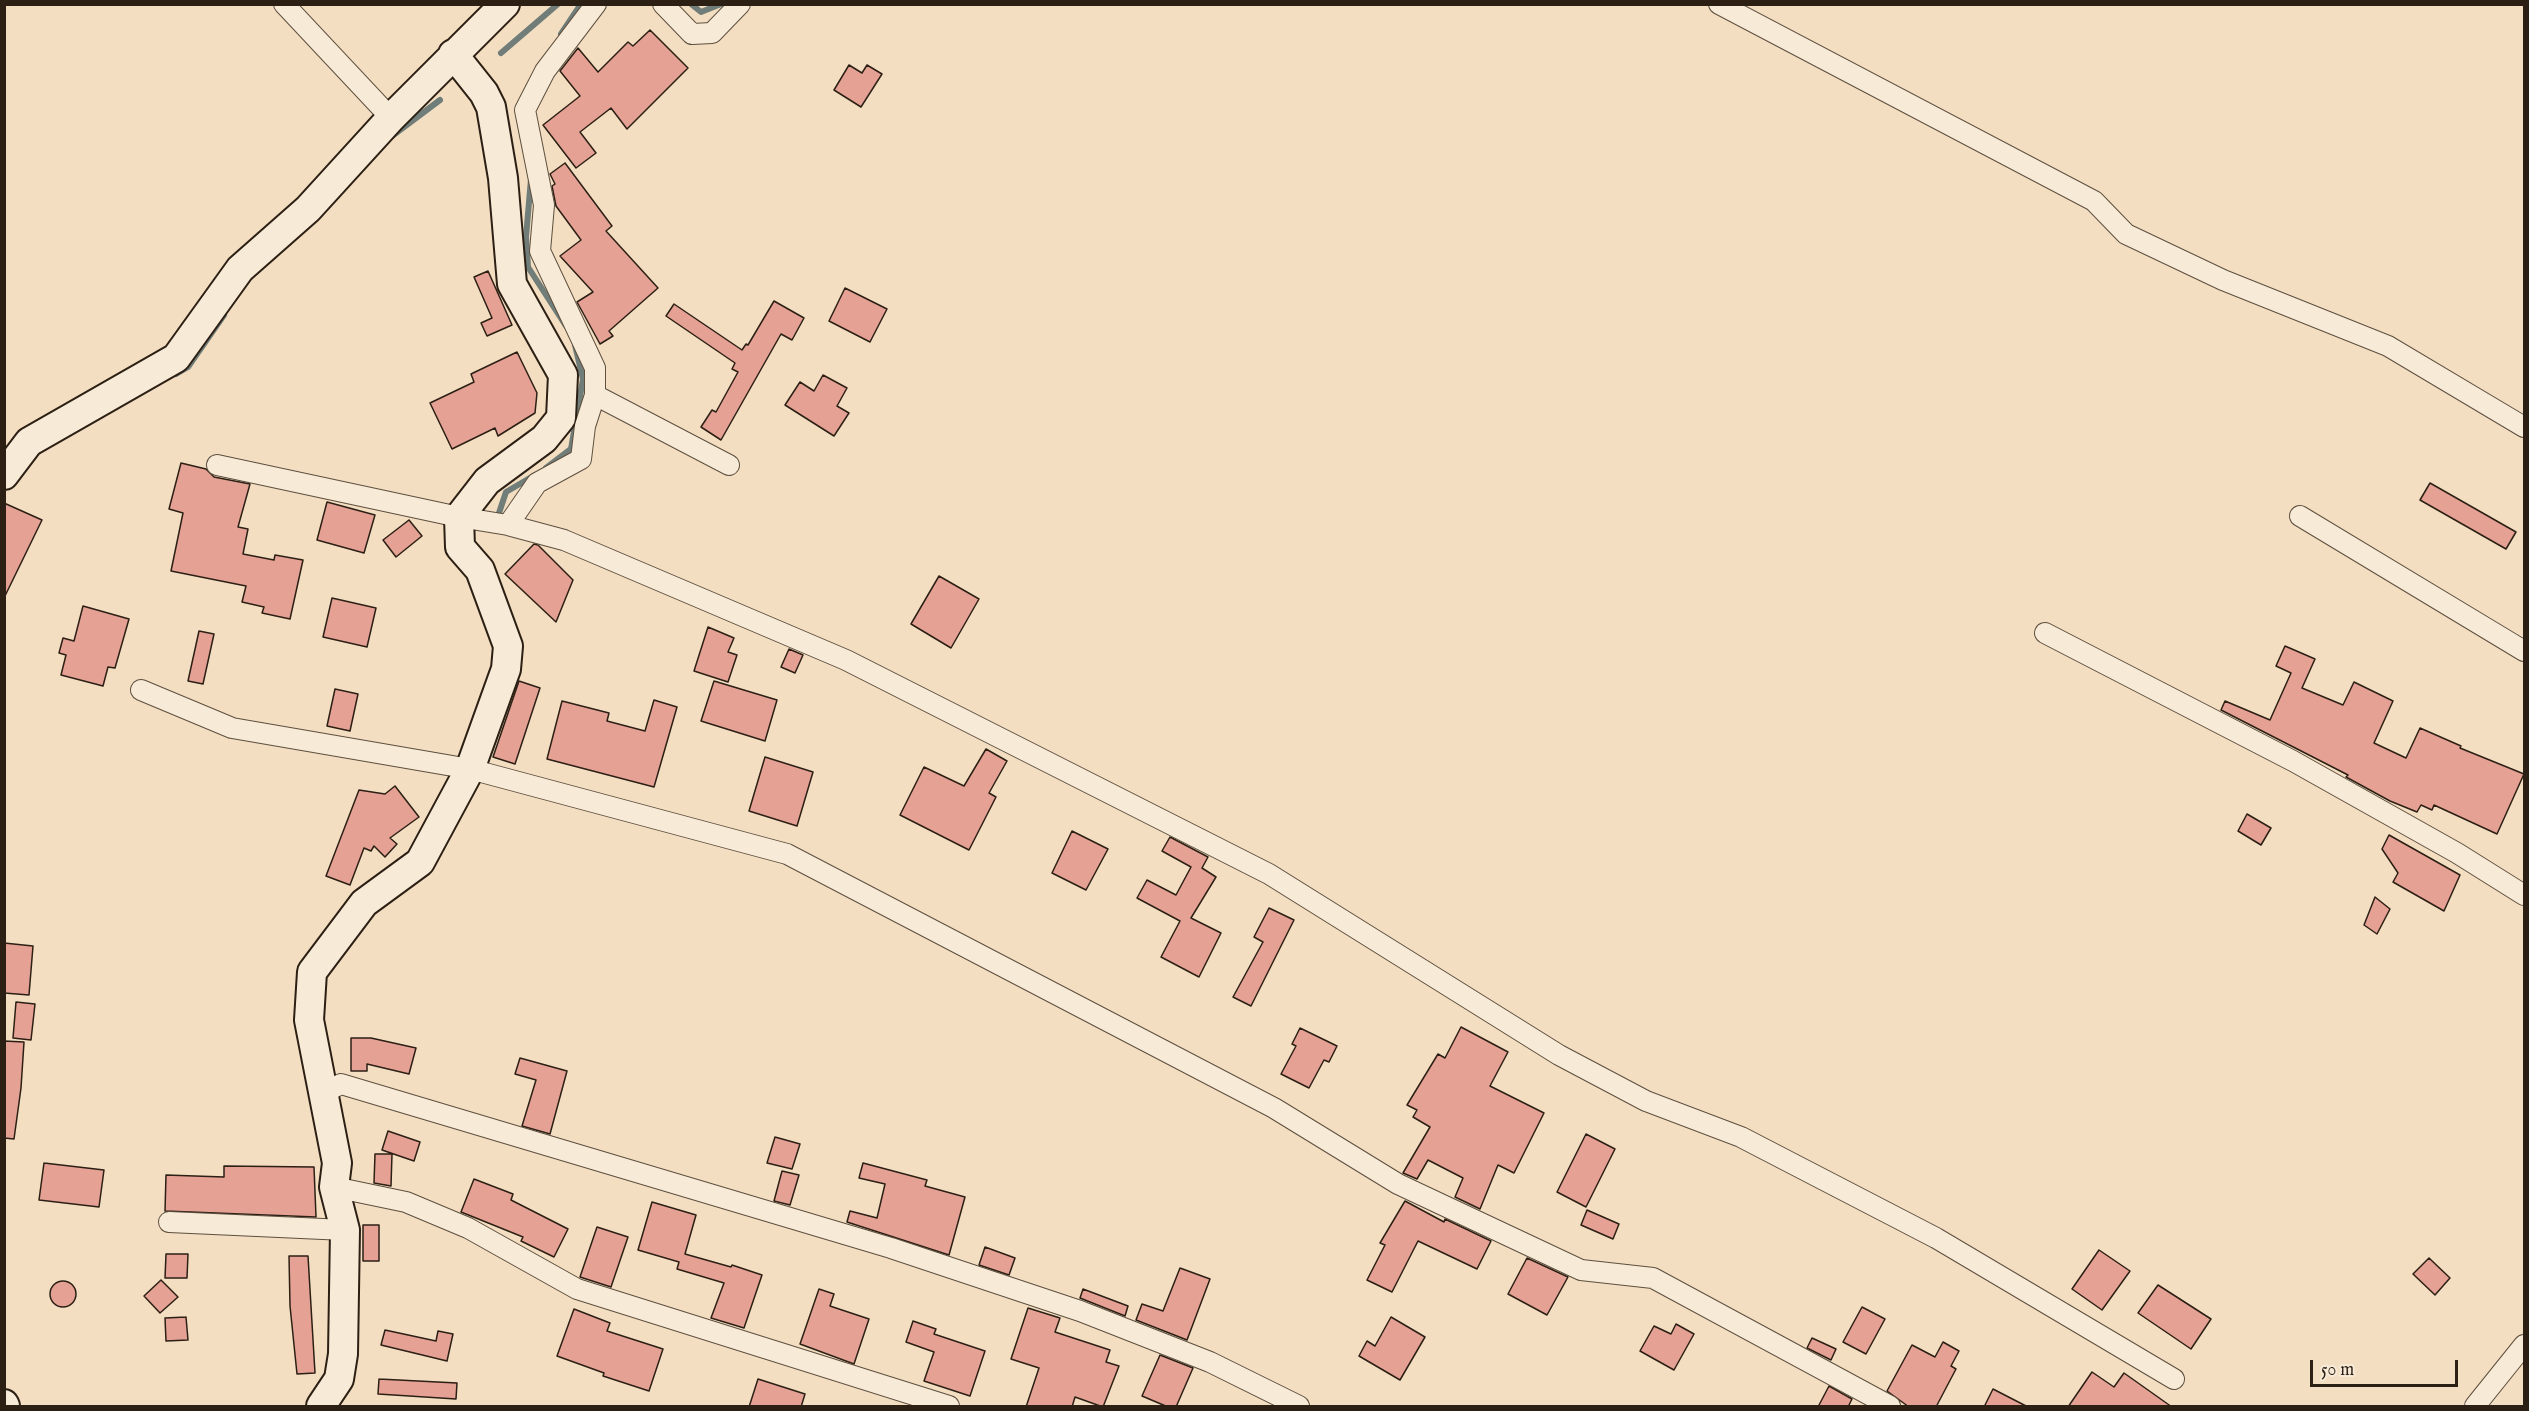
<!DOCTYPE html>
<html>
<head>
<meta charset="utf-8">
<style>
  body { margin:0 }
  #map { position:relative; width:2529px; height:1411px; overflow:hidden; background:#f3dec1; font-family:"IM FELL English",serif }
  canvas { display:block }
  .frame { position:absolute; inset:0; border:6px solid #2c1f14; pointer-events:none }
  .scale { position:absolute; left:2310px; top:1360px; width:148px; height:27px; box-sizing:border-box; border:3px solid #2c1f14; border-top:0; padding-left:8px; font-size:18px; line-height:21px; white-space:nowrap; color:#2c1f14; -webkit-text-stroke:4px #f7ead7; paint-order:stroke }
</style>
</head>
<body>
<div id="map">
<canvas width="2529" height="1411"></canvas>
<div class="frame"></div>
<div class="scale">50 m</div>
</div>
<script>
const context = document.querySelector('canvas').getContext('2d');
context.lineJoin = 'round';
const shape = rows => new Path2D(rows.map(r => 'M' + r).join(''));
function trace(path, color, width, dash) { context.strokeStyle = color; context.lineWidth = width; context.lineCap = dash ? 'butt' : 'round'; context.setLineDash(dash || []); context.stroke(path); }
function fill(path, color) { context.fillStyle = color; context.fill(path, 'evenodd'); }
trace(shape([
  [691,4,701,12,721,4],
  [561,34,581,4],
  [501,53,558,4],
  [392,136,440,100],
  [531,179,526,237,528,267,566,326],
  [176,374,188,367,224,315],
  [546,468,571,449,583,379,575,345],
  [497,519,506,492,535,475]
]), '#707d78', 6);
const building = shape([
  [650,30,688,68,627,129,611,108,580,132,596,153,576,168,543,125,580,96,560,71,578,48,598,72,628,42,633,46,650,30],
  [849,65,862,73,867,65,882,74,861,107,834,90,849,65],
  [565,163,612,226,606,231,658,288,609,331,613,336,600,344,577,302,593,292,560,256,581,240,556,206,552,186,555,184,550,174,565,163],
  [488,271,512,325,487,336,481,323,492,318,474,277,488,271],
  [845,288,887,309,870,342,829,321,845,288],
  [774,301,804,318,792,340,781,334,721,440,701,427,712,410,716,412,738,372,732,369,735,363,666,316,674,304,742,350,746,344,748,345,774,301],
  [517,352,537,393,535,413,498,436,495,428,452,449,430,403,474,382,471,374,517,352],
  [823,375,847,388,837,406,849,413,834,436,785,405,800,382,814,391,823,375],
  [181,463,206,469,214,477,250,484,238,527,248,529,243,554,274,560,275,555,303,560,290,619,262,613,264,607,242,602,246,586,171,571,183,513,169,509,181,463],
  [2430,483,2516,532,2506,549,2420,500,2430,483],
  [327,502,375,515,364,553,317,540,327,502],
  [4,503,42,520,4,598,4,503],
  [409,520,422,536,396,557,383,540,409,520],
  [534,544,538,545,573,580,556,622,505,574,534,544],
  [939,576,979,599,951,648,911,624,939,576],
  [332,598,376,608,367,647,323,637,332,598],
  [83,606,129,619,115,668,108,667,103,686,61,675,66,655,59,653,63,638,74,641,83,606],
  [708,627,734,638,728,652,737,655,728,682,694,671,708,627],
  [199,631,214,634,203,684,188,681,199,631],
  [2285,646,2315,659,2302,688,2343,705,2354,682,2393,701,2374,743,2406,758,2420,728,2461,746,2460,748,2524,774,2497,834,2434,805,2432,810,2421,805,2417,812,2390,801,2346,777,2348,775,2221,710,2225,701,2270,720,2291,673,2276,666,2285,646],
  [789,649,803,655,795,673,781,667,789,649],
  [519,681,540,688,515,764,493,757,519,681],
  [714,681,777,700,765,741,701,721,714,681],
  [335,689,358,694,350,731,327,726,335,689],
  [654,700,677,707,654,787,547,759,562,701,609,713,607,721,645,731,654,700],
  [986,749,1007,761,989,793,996,797,969,850,900,815,924,767,964,786,986,749],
  [765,757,813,772,797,826,749,811,765,757],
  [395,786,419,817,390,838,397,844,385,857,374,846,371,851,364,848,350,885,326,876,359,790,385,794,395,786],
  [2247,814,2271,828,2261,845,2238,831,2247,814],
  [1072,831,1108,849,1086,890,1052,873,1072,831],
  [2389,835,2460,875,2444,911,2393,882,2398,873,2382,849,2389,835],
  [1170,837,1208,857,1202,868,1216,877,1191,918,1221,933,1199,977,1161,957,1180,921,1137,898,1147,880,1176,895,1191,867,1162,851,1170,837],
  [2375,897,2390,909,2377,934,2364,925,2375,897],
  [1269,908,1294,920,1251,1006,1233,997,1263,942,1254,937,1269,908],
  [4,943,33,946,29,995,4,993,4,943],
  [16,1002,35,1004,31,1040,13,1038,16,1002],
  [1461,1027,1508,1052,1490,1086,1544,1113,1514,1173,1498,1165,1480,1209,1455,1197,1463,1178,1428,1160,1417,1179,1403,1173,1430,1127,1413,1117,1417,1110,1407,1105,1438,1054,1445,1058,1461,1027],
  [1300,1028,1337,1046,1329,1062,1324,1060,1309,1088,1281,1074,1296,1046,1292,1044,1300,1028],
  [351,1038,371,1038,416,1048,409,1074,367,1064,367,1071,351,1071,351,1038],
  [4,1041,24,1042,21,1088,14,1139,4,1138,4,1041],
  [520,1058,567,1071,550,1134,522,1126,536,1080,515,1074,520,1058],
  [388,1131,420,1142,414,1161,382,1150,388,1131],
  [1586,1134,1615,1149,1586,1207,1557,1192,1586,1134],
  [775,1137,800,1144,792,1169,767,1163,775,1137],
  [375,1154,392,1154,391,1186,374,1183,375,1154],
  [44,1163,104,1170,99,1207,39,1200,44,1163],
  [863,1163,927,1180,925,1186,965,1197,949,1255,847,1222,850,1211,877,1218,885,1184,859,1178,863,1163],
  [224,1166,314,1167,316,1217,165,1211,166,1175,224,1177,224,1166],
  [782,1171,799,1175,790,1205,774,1201,782,1171],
  [474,1179,513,1194,511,1200,568,1229,554,1257,521,1241,523,1237,461,1212,474,1179],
  [1405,1201,1444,1222,1445,1219,1491,1241,1477,1269,1418,1241,1392,1292,1367,1280,1385,1245,1380,1243,1405,1201],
  [652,1202,696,1215,685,1254,731,1267,732,1265,762,1275,744,1328,711,1318,724,1283,677,1269,679,1262,638,1250,652,1202],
  [1587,1210,1619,1224,1613,1239,1581,1225,1587,1210],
  [363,1225,379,1225,379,1261,363,1261,363,1225],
  [597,1227,628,1237,611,1287,580,1277,597,1227],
  [985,1247,1015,1258,1009,1275,979,1265,985,1247],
  [2099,1250,2130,1271,2102,1310,2072,1289,2099,1250],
  [166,1254,188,1254,187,1278,165,1278,166,1254],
  [289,1256,308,1256,315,1373,297,1374,290,1306,289,1256],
  [1527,1258,1568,1277,1547,1315,1508,1294,1527,1258],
  [2429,1258,2450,1278,2435,1295,2413,1274,2429,1258],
  [1180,1268,1210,1279,1187,1340,1136,1320,1142,1304,1163,1311,1180,1268],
  [161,1280,178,1297,160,1313,144,1296,161,1280],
  '50 1294a13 13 0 1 1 26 0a13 13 0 1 1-26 0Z',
  [2158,1285,2211,1319,2191,1349,2138,1313,2158,1285],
  [819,1289,834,1294,830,1306,869,1319,854,1364,800,1344,819,1289],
  [1083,1289,1128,1306,1125,1316,1080,1298,1083,1289],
  [1862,1307,1885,1319,1866,1354,1843,1342,1862,1307],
  [1028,1308,1060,1318,1055,1332,1110,1350,1106,1362,1119,1366,1103,1407,1075,1397,1072,1407,1026,1407,1039,1368,1011,1359,1028,1308],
  [574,1309,610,1323,607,1331,663,1349,649,1391,603,1376,604,1373,557,1356,574,1309],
  [186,1317,188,1340,166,1341,165,1318,186,1317],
  [1391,1317,1425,1337,1400,1380,1359,1356,1367,1341,1375,1346,1391,1317],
  [913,1321,936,1329,934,1334,985,1351,970,1396,924,1381,934,1352,906,1342,913,1321],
  [1676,1324,1694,1334,1674,1370,1640,1351,1654,1326,1671,1334,1676,1324],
  [385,1330,436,1341,438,1331,453,1334,447,1361,381,1345,385,1330],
  [1812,1338,1836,1349,1831,1360,1807,1348,1812,1338],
  [1943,1342,1959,1351,1951,1366,1956,1369,1936,1407,1909,1407,1887,1391,1912,1345,1935,1357,1943,1342],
  [1160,1355,1193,1368,1176,1407,1168,1407,1142,1396,1160,1355],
  [2092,1372,2114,1387,2124,1373,2172,1407,2068,1407,2092,1372],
  [379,1379,457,1383,456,1399,378,1394,379,1379],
  [758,1379,805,1394,801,1407,749,1407,758,1379],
  [1829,1386,1852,1399,1848,1407,1818,1407,1829,1386],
  [1993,1389,2028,1407,1984,1407,1993,1389]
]);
fill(building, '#e4a194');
trace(building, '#2c1f14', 1.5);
const street = shape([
  [284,4,391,118],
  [663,4,692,34,712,33,740,4],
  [1719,4,2094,201,2126,234,2223,280,2388,346,2524,427],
  [595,395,729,465],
  [217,465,459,517,508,525,564,540,846,660,1269,874,1559,1055,1646,1101,1741,1137,1936,1238,2174,1379],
  [2300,516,2524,651],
  [508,525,537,483,581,459,585,426,595,395,595,368,540,251,544,205,525,110,545,71,596,4],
  [2045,633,2293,761,2457,853,2524,895],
  [141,690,232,728,470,769,787,854,1274,1108,1398,1184,1581,1270,1653,1278,1890,1406],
  [323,1093,341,1084,891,1248,1080,1311,1210,1362,1299,1406],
  [334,1187,406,1202,468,1228,577,1289,949,1406],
  [169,1222,345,1230],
  [2475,1406,2524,1345]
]);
const secondary = shape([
  [4,475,29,442,176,358,240,269,308,209,391,118,505,4],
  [4,1404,5,1406],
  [321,1406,339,1379,343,1354,345,1230,334,1187,337,1163,309,1020,312,972,364,903,420,862,470,769,506,669,508,646,480,570,460,547,459,517,487,481,544,439,561,418,563,375,512,284,503,178,491,107,484,93,453,54]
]);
trace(street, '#5e4f3f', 22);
trace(secondary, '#2c1f14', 32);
trace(street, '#f7ead7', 20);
trace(secondary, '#f7ead7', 28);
</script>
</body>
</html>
